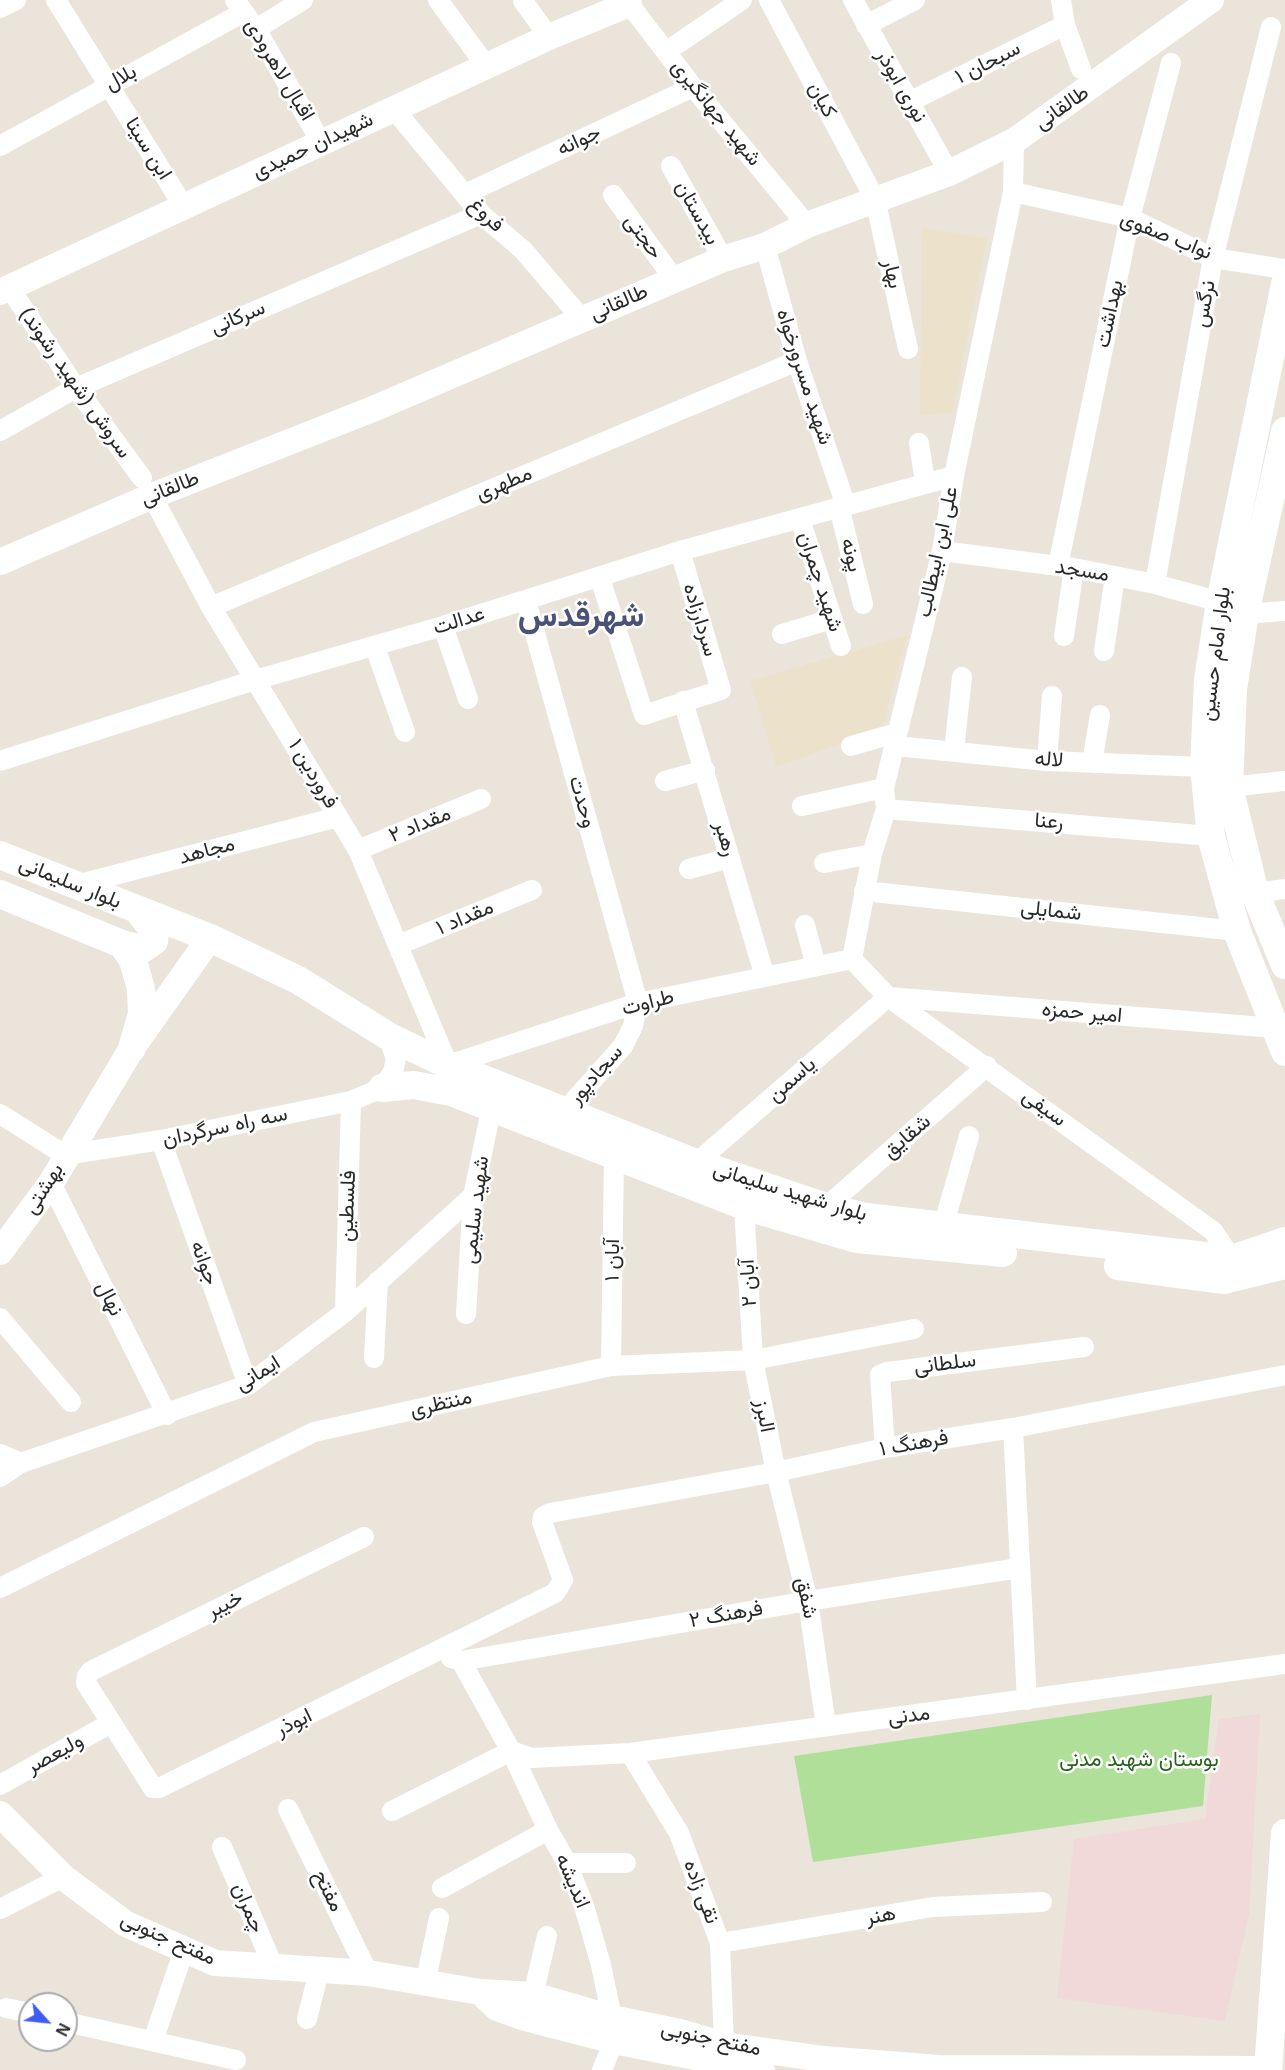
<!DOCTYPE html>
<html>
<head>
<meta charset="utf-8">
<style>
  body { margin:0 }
  #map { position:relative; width:1285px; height:2070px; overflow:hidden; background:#eae4db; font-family:Arial,sans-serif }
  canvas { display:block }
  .north { position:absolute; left:18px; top:1992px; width:60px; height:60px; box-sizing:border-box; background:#fff; border:2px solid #a9a9a9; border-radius:50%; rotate:117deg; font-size:16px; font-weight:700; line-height:24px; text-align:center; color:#292929 }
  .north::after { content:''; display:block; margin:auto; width:21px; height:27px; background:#415df1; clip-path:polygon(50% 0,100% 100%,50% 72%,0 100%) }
</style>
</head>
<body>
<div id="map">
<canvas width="1285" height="2070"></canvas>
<div class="north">N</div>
</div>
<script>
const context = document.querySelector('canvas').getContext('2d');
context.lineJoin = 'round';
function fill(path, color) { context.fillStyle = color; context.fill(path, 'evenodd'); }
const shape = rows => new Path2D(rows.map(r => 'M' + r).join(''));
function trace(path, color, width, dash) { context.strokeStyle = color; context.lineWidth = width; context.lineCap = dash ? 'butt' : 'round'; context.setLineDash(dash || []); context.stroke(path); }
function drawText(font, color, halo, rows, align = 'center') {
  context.font = font + ' Arial,Vazirmatn,sans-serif'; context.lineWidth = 5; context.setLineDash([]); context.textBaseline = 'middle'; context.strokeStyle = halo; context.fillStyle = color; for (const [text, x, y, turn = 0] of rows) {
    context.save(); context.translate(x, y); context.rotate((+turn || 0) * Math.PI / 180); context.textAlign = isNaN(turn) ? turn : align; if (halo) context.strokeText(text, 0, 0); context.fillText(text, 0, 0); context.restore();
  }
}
fill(shape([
  [922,227,987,238,952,413,920,415],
  [907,635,882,729,776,767,750,681]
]), '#ece2cb');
fill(shape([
  [1260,1714,1249,1914,1225,2021,1057,1998,1074,1839,1205,1819,1219,1719]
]), '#f1d8d9');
fill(shape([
  [1212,1695,1203,1806,813,1862,794,1756]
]), '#afdf99');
trace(shape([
  [56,0,184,207],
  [235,0,256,29,321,142],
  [438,0,487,67],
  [626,0,693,87,807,225],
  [769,0,875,199,908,349],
  [853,0,949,173],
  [1061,0,1065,25,1081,69],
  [523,1,549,37],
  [0,8,16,0],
  [866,25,915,0],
  [256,29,303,0],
  [667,51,742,0],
  [911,101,1065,25],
  [393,108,481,214,523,250,582,319],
  [0,146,244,12],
  [671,166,723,259],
  [1013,192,1130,218,1213,258,1285,269],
  [465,194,693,87],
  [613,195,674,279],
  [765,246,797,361,846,506],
  [9,287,76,388,142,478],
  [0,431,76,388,481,214],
  [919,443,925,482],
  [152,496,211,607,358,850,448,1065,638,1003,852,959],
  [839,507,863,604],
  [800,519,841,646],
  [942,551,1074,568,1155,584,1220,602],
  [1058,566,1130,218,1171,63],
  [600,578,644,715,721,690,680,551],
  [1155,584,1213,258,1271,27],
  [526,601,638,1003,633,1026,623,1046,564,1112],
  [211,607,797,361],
  [1245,614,1285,611],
  [443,626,468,699],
  [782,634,832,619],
  [1064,636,1074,568],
  [375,647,405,732],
  [1104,651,1115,576],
  [683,701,765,977],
  [851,746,896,733],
  [895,746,1047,761,1204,767],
  [954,751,962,677],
  [0,761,255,680,443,626,680,551,954,476],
  [1047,761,1052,696],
  [1092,763,1100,715],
  [665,781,705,770],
  [1229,787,1285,781],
  [802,806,884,788],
  [886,809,1211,836],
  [358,850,481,799],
  [824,863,872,854],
  [689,869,730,858],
  [76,885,338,817],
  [864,891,1237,931],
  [1255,893,1285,889],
  [805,925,816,966],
  [398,945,532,890],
  [852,959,872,854,886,809,884,788,942,551,954,476,1013,192,1014,141],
  [852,959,888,997,1213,1231,1232,1259],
  [0,1114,65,1155,161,1140,351,1101,382,1088,393,1072,396,1059,388,1036],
  [161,1140,248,1385],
  [696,1163,888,997,1276,1028],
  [51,1183,167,1415],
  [744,1206,753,1360,776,1472,808,1601,826,1726],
  [826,1207,987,1066],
  [943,1227,969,1136],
  [345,1312,351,1101],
  [466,1314,473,1196,492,1106],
  [0,1318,71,1402],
  [374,1358,378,1281],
  [611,1366,614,1155],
  [1013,1428,1027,1700],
  [885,1448,880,1375,887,1372,1084,1347],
  [0,1454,21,1463],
  [0,1477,21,1463,248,1385,345,1312,473,1196],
  [364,1537,91,1671,87,1676,86,1683,153,1788,159,1788,555,1593,563,1580,542,1522,543,1517,550,1513,776,1472,885,1448,1013,1428,1285,1375],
  [0,1588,314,1432,611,1366,753,1360,914,1329],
  [451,1658,461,1661,808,1601,1019,1568],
  [461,1661,511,1751,532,1758,630,1753,1285,1664],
  [630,1753,679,1833,720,1943,724,2045],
  [0,1785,111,1723],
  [288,1809,368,1973],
  [392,1811,511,1751,548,1830,567,1863,584,1906,601,1965,612,2018],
  [222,1847,274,1968],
  [567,1863,626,1863],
  [442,1888,548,1830],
  [0,1909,63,1877],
  [720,1943,933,1907,1042,1902],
  [425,1984,439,1918],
  [533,1995,547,1936],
  [6,2008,30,2013],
  [307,2019,319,1971],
  [66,2022,236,2060],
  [153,2041,184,1950],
  [602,2070,614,2041]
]), '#fff', 20);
trace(shape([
  [0,292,549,37,629,4],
  [0,562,152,496,373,409,723,259,765,246,807,225,949,173,1014,141,1211,0],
  [0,1252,51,1183,132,1048,210,938],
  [0,1814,63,1877,126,1924,215,1963,368,1973,480,1992,533,1995,612,2018,680,2032,724,2045,824,2059,939,2068,1268,2069],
  [480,1992,497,2008,525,2018,614,2041,700,2058,724,2067,762,2070]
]), '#fff', 26);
trace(shape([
  [1285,284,1220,602,1208,680,1204,767,1211,836,1237,931,1285,1052],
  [1285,431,1245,614,1233,689,1229,787,1255,893,1285,965],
  [0,855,210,938,298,980,388,1036,448,1065,696,1163,826,1207,866,1217,1232,1259,1285,1241],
  [0,894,122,944,142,949,154,941,155,932,140,913],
  [122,944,133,960,141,989,142,1014,132,1048],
  [382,1088,414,1085,451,1092,744,1206,857,1239,1003,1253],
  [1118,1266,1224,1280,1285,1265],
  [1268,2070,1285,1833]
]), '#fff', 28);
drawText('21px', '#292929', '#fff', [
  ["سبحان ۱",988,63,-27],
  ["اقبال لاهرودی",279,70,59],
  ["بلال",121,78,-28],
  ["نوری ابوذر",901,86,60],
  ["کیان",822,100,62],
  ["طالقانی",1062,108,-35],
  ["شهید جهانگیری",716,113,51],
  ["جوانه",579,141,-25],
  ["شهیدان حمیدی",313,146,-25],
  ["ابن سینا",148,149,58],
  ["بیدستان",697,213,61],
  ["فروغ",486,215,45],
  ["نواب صفوی",1166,236,22],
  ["حجتی",643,237,54],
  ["بهار",892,274,77],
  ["طالقانی",619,303,-24],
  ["نرگس",1205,304,-80],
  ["بهداشت",1110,314,-78],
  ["سرکانی",238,318,-23],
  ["شهید مسرورخواه",804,377,72],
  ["سروش (شهید رشوند)",75,383,55],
  ["مطهری",504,484,-23],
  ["طالقانی",170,489,-22],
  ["علی ابن ابیطالب",938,552,-78],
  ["پونه",851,555,76],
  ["مسجد",1082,571,9],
  ["شهید چمران",820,582,72],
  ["سردارزاده",700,620,73],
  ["عدالت",459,621,-17],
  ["بلوار امام حسین",1216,654,-83],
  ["لاله",1049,760,4],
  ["فروردین ۱",313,774,59],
  ["وحدت",582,802,74],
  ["رعنا",1049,822,5],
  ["مقداد ۲",420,825,-22],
  ["رهبر",725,839,74],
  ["مجاهد",207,851,-15],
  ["بلوار سلیمانی",70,883,22],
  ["شمایلی",1051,911,6],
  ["مقداد ۱",465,918,-23],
  ["طراوت",648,1003,-14],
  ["امیر حمزه",1082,1013,5],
  ["سجادپور",596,1075,-49],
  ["یاسمن",792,1080,-41],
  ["سیفی",1044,1108,36],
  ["سه راه سرگردان",225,1127,-12],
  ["شقایق",907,1137,-41],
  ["بهشتی",44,1189,-57],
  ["بلوار شهید سلیمانی",790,1192,17],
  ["فلسطین",348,1206,-88],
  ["شهید سلیمی",476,1210,-83],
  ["آبان ۱",613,1260,-89],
  ["جوانه",204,1263,70],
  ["آبان ۲",749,1283,-93],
  ["نهال",109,1299,63],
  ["سلطانی",945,1364,-7],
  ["ایمانی",258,1374,-32],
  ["منتظری",441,1404,-13],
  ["البرز",764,1416,79],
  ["فرهنگ ۱",914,1444,-10],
  ["شفق",806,1598,78],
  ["خیبر",225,1605,-26],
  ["فرهنگ ۲",726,1615,-10],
  ["مدنی",909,1716,-7],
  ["ابوذر",294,1723,-26],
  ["ولیعصر",55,1754,-29],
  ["اندیشه",572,1881,67],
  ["مفتح",328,1891,64],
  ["نقی زاده",701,1892,69],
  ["چمران",248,1908,67],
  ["هنر",881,1916,-10],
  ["مفتح جنوبی",168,1939,24],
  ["مفتح جنوبی",711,2039,12]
]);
drawText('21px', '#29621d', '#fff', [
  ["بوستان شهید مدنی",1139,1760]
]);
drawText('bold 33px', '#4b5277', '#fff', [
  ["شهرقدس",581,617]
]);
</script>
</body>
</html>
